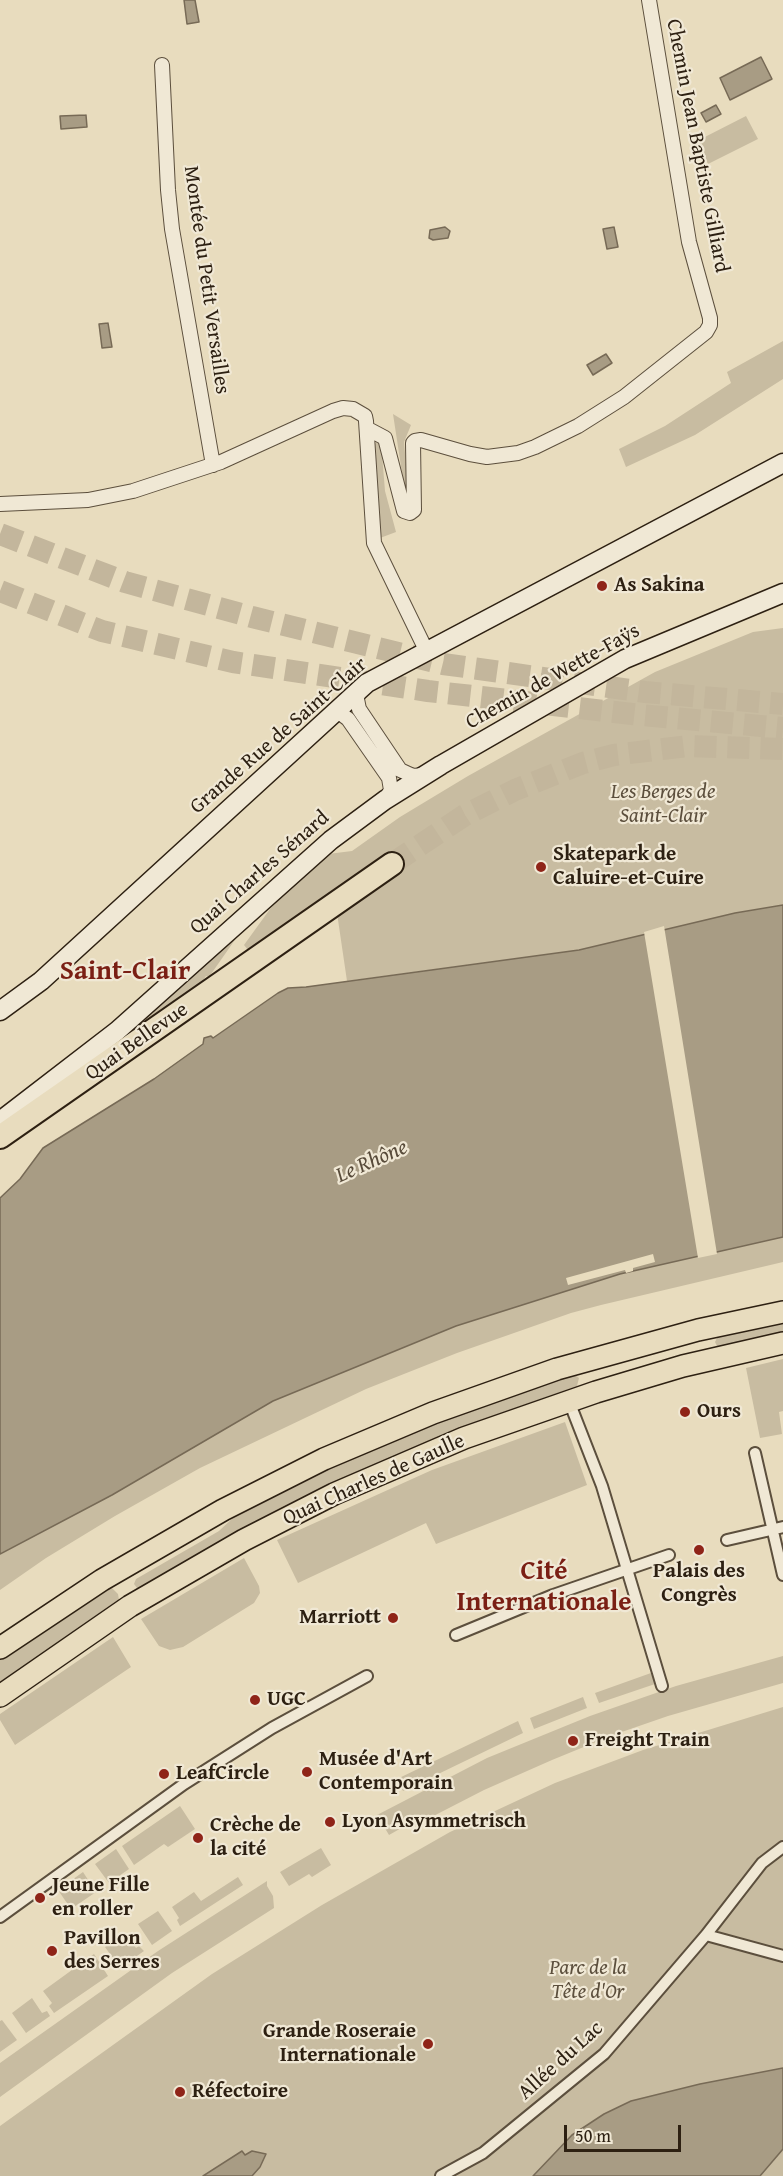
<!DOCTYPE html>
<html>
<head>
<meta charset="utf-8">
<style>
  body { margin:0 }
  #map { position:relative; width:783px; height:2176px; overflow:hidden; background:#e8dcbe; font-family:"Gentium Book Plus",serif }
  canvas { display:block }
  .scale { position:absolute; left:564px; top:2125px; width:117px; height:27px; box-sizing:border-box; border:3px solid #2d2012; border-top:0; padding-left:8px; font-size:18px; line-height:21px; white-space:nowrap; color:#2d2012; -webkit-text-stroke:4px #f0e8d5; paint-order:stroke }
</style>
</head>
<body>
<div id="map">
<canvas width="783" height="2176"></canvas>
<div class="scale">50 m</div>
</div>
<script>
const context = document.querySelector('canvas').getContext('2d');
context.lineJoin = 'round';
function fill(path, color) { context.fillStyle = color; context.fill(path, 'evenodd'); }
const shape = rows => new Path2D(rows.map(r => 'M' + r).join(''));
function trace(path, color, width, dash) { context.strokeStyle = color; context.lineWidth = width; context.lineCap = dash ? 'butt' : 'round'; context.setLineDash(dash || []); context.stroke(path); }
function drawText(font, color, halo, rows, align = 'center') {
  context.font = font + ' "Gentium Book Plus",serif'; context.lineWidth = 4.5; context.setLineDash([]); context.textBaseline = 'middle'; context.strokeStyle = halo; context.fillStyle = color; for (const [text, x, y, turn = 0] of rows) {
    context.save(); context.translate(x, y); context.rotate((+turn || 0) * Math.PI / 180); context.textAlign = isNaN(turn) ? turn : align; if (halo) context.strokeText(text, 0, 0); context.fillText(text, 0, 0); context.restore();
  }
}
fill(shape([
  [746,116,758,139,708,164,697,141],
  [783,341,783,379,695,435,626,467,619,449,665,426,731,383,727,372],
  [393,414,411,425,404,442,409,498,406,499],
  [378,440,381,442,385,491,396,532,380,538,374,445],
  [783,628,783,905,735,913,579,950,347,981,337,913,386,856,248,950,244,945,270,909,320,855,352,851,400,817,468,776,655,672,753,632],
  [541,673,565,675,555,689,542,680],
  [239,934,209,977,206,976,197,989,106,1051],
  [783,1237,783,1262,601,1305,571,1313,457,1353,366,1389,200,1468,115,1516,46,1558,0,1590,0,1554,112,1495,273,1401,456,1326,620,1274],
  [783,1323,783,1333,721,1346,717,1346,715,1342,718,1336],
  [783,1359,783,1411,779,1412,782,1434,760,1438,746,1368],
  [570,1375,575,1375,579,1378,577,1386,456,1429,344,1478,241,1530,141,1588,137,1588,134,1584,136,1579,219,1531,236,1515,337,1464,406,1433],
  [565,1422,587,1485,436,1544,426,1523,298,1583,277,1540,432,1470],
  [244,1558,259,1586,260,1593,254,1603,183,1647,170,1650,159,1646,141,1619],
  [112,1588,118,1594,119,1600,115,1604,0,1682,0,1659,105,1590],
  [113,1637,131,1667,15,1745,0,1720,0,1714],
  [783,1656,783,1683,668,1716,613,1735,552,1760,484,1790,414,1826,412,1822,389,1835,377,1815,487,1758,590,1716,676,1686],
  [651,1673,655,1684,599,1703,595,1693],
  [583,1697,587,1708,534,1729,530,1718],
  [783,1707,783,2176,0,2176,0,2126,212,1974,322,1905,450,1832,555,1783,643,1750],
  [518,1721,523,1733,403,1791,397,1779],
  [180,1806,195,1829,168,1847,164,1844,134,1865,122,1846],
  [321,1848,331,1865,312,1877,309,1874,289,1886,280,1872],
  [116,1849,129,1869,109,1883,95,1864],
  [83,1872,96,1892,71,1909,58,1890],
  [238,1877,243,1885,180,1926,177,1920,179,1918,172,1907,194,1892,201,1901],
  [267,1881,267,1886,273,1896,274,1908,172,1973,0,2097,0,2063,158,1951],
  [158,1911,172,1931,152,1945,138,1924],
  [125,1932,136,1948,139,1946,144,1951,120,1968,105,1947],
  [94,1954,108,1976,54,2013,49,2006,52,2003,43,1991],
  [32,1998,42,2013,47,2011,50,2016,26,2033,12,2013],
  [2,2020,17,2040,0,2052,0,2021]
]), '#c8bca1');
const water = shape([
  [184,0,195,0,199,22,187,24,184,0],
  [761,57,772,79,730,100,720,78,761,57],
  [716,105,721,114,706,122,701,113,716,105],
  [86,115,87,127,61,129,60,116,86,115],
  [445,227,450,231,448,238,433,240,429,238,430,230,445,227],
  [614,227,618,247,607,249,603,229,614,227],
  [108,323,112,347,102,348,99,324,108,323],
  [606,354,612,363,593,375,587,365,606,354],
  [783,905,783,1237,620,1274,456,1326,273,1401,112,1495,0,1554,0,1198,20,1179,43,1148,154,1079,203,1044,204,1038,211,1036,213,1038,278,993,288,988,306,987,579,950,735,913,783,905],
  [783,2068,783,2149,760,2176,533,2176,572,2135,604,2114,631,2101,700,2084,783,2068],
  [242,2151,245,2155,252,2151,266,2154,260,2167,252,2176,203,2176,242,2151]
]);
fill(water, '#a89c84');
trace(water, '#776a56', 1.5);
fill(shape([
  [664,926,717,1254,698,1258,644,932],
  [653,1254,655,1262,633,1268,633,1271,626,1273,625,1270,568,1285,566,1278]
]), '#e8dcbe');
trace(shape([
  [0,534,125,582,252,617,443,664,645,692,783,704],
  [0,591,102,631,233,662,428,691,641,715,783,728],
  [392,864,465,815,515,790,583,763,614,755,688,746,783,749]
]), '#c3b69c', 22, [22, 11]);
const pedestrian = shape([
  [572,1409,602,1486,662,1686],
  [755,1453,783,1575],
  [727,1540,783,1527],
  [456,1635,553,1595,669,1555],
  [0,1917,184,1784,272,1728,367,1676],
  [706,1935,783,1956],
  [441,2176,483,2153,604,2054,706,1935,762,1863,783,1847]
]);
const minor = shape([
  [162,65,168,190,172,229,213,465],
  [368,429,385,438,404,511,410,513,414,510,413,443,415,441,421,440,470,454,487,457,518,453,535,447,578,426,624,397,706,332,710,325,710,318,689,242,649,0],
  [0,504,88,500,133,491,221,462,333,411,343,408,353,409,365,416,366,421,374,543,426,650],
  [358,691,357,699,359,709,400,770,413,776,423,775],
  [334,712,340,713,348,719,389,778,391,790,385,800]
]);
const secondary = shape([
  [0,1011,41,981,367,683,783,463],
  [0,1121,117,1031,331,840,385,800,441,765,625,659,783,593]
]);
const primary = shape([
  [0,1648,102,1580,223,1510,324,1459,433,1413,557,1369,698,1330,783,1312],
  [0,1696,130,1606,244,1540,334,1494,464,1438,596,1392,683,1366,783,1343]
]);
const trunk = shape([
  [0,1137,392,864]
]);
trace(pedestrian, '#5c4f3d', 14);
trace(minor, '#5c4f3d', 16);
trace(secondary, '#2d2012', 21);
trace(primary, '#2d2012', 24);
trace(trunk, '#2d2012', 26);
trace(pedestrian, '#f0e8d5', 10);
trace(minor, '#f0e8d5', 14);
trace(secondary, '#f0e8d5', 18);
trace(primary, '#e8dcbe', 21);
trace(trunk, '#e8dcbe', 22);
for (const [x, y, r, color] of [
  [602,586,6,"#8f2418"],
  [541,867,6,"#8f2418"],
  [685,1412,6,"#8f2418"],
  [699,1550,6,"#8f2418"],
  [393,1618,6,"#8f2418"],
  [255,1700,6,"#8f2418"],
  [573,1741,6,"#8f2418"],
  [307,1772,6,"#8f2418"],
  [164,1774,6,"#8f2418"],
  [330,1822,6,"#8f2418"],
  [198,1838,6,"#8f2418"],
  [40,1898,6,"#8f2418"],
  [52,1951,6,"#8f2418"],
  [428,2044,6,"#8f2418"],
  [180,2092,6,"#8f2418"]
]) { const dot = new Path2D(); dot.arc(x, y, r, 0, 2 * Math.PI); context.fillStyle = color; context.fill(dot); trace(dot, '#f0e8d5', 2); }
drawText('21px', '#2d2012', '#f0e8d5', [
  ["Chemin Jean Baptiste Gilliard",697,146,79],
  ["Montée du Petit Versailles",206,280,82],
  ["Chemin de Wette-Faÿs",553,677,-29],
  ["Grande Rue de Saint-Clair",279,736,-41],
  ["Quai Charles Sénard",260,873,-41],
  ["Quai Bellevue",137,1042,-35],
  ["Quai Charles de Gaulle",374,1480,-24],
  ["Allée du Lac",561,2061,-42]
]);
drawText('bold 21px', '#2d2012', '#f0e8d5', [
  ["As Sakina",614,586],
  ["Skatepark de",553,855],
  ["Caluire-et-Cuire",553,879],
  ["Ours",697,1412],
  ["Palais des",699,1572,"center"],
  ["Congrès",699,1596,"center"],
  ["Marriott",381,1618,"right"],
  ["UGC",267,1700],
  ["Freight Train",585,1741],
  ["Musée d'Art",319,1760],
  ["Contemporain",319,1784],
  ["LeafCircle",176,1774],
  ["Lyon Asymmetrisch",342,1822],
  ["Crèche de",210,1826],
  ["la cité",210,1850],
  ["Jeune Fille",52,1886],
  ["en roller",52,1910],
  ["Pavillon",64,1939],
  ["des Serres",64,1963],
  ["Grande Roseraie",416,2032,"right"],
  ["Internationale",416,2056,"right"],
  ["Réfectoire",192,2092]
], 'left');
drawText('italic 21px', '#5c4f3d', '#f0e8d5', [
  ["Les Berges de",663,793],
  ["Saint-Clair",663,817],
  ["Parc de la",588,1969],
  ["Tête d'Or",588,1993]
]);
drawText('italic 22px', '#584b3a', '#f0e8d5', [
  ["Le Rhône",372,1162,-24]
]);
drawText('bold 27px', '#7a1f14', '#f0e8d5', [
  ["Saint-Clair",125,972],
  ["Cité",544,1572],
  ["Internationale",544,1603]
]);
</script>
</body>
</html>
